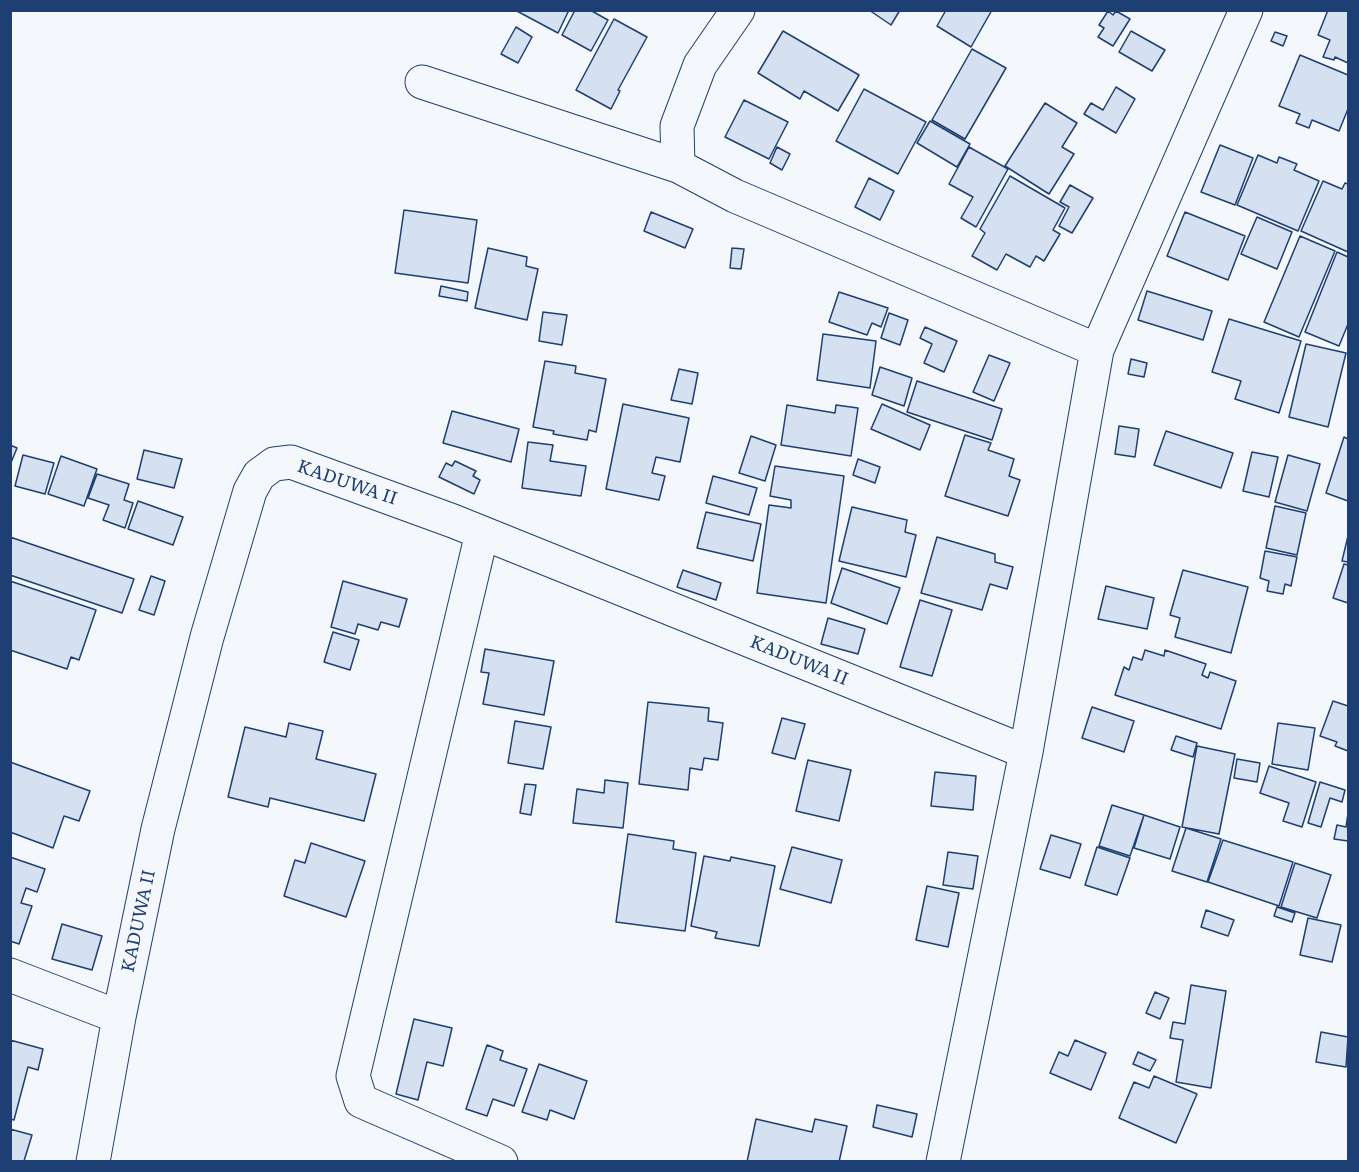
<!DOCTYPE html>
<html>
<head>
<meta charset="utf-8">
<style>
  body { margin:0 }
  #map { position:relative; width:1359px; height:1172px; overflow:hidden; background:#f4f7fb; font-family:Literata,serif }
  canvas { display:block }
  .frame { position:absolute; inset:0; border:12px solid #1d3f73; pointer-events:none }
</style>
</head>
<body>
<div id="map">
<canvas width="1359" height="1172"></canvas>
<div class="frame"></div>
</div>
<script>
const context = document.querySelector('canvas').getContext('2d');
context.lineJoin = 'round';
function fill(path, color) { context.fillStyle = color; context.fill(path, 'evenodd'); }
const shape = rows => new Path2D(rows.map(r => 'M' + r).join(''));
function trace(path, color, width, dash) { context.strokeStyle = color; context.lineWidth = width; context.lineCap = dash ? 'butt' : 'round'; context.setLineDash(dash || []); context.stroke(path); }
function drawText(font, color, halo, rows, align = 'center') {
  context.font = font + ' Literata,serif'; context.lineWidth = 4.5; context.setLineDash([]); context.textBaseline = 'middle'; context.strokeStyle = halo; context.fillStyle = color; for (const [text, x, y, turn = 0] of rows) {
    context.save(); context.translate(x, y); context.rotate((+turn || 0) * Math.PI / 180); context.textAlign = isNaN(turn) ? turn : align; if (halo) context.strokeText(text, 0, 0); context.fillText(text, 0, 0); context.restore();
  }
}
const building = shape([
  [515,10,569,10,558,33,515,10],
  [575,10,590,10,608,20,591,51,562,35,575,10],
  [869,10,900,10,891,25,869,10],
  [946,10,992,10,971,47,937,26,946,10],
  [1328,10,1348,10,1348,63,1335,57,1334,60,1323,57,1330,40,1318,35,1328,10],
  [1108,11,1113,15,1116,11,1130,19,1113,46,1098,37,1104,28,1099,25,1108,11],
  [614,19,647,37,618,90,620,91,611,109,576,90,614,19],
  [516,27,532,37,518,63,501,54,516,27],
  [783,31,859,75,838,111,804,91,800,99,758,73,783,31],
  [1131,31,1165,50,1152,71,1119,52,1131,31],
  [1275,32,1287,36,1283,46,1271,41,1275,32],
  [972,49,1006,68,965,139,932,120,972,49],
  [1300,55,1348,75,1348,109,1339,131,1312,120,1309,128,1296,123,1300,114,1279,106,1300,55],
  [1116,87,1135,99,1116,133,1084,114,1091,103,1103,110,1116,87],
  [864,89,926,122,898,174,836,141,864,89],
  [744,100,788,122,769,159,725,137,744,100],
  [1045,103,1077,123,1062,147,1074,154,1049,194,1005,166,1045,103],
  [930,121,970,144,957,167,917,143,930,121],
  [1220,145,1253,158,1235,205,1201,192,1220,145],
  [777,147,790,154,782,170,770,163,777,147],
  [969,147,1008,169,976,227,961,218,973,197,949,184,969,147],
  [1258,155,1277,163,1279,157,1297,164,1294,170,1319,181,1298,231,1237,205,1258,155],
  [1010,176,1065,208,1053,230,1060,234,1044,261,1036,256,1030,267,1006,254,997,270,972,256,985,233,980,229,1010,176],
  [869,178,894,191,880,220,855,207,869,178],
  [1323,181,1342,189,1345,183,1348,184,1348,252,1301,231,1323,181],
  [1070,185,1093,198,1072,233,1059,226,1069,207,1060,202,1070,185],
  [404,210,477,220,468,283,395,273,404,210],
  [651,212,693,229,685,248,644,231,651,212],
  [1185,212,1245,236,1228,280,1167,256,1185,212],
  [1257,217,1292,232,1277,269,1241,254,1257,217],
  [1300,236,1335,251,1299,337,1264,322,1300,236],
  [488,248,527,257,526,266,538,269,527,320,475,308,488,248],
  [732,248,744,249,741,269,730,268,732,248],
  [1337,252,1348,257,1348,324,1339,346,1305,332,1337,252],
  [441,286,468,292,467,301,439,296,441,286],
  [1147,291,1212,311,1203,340,1138,320,1147,291],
  [839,292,888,308,881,327,872,323,867,335,829,322,839,292],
  [543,312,567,315,562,345,539,341,543,312],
  [889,313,908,320,900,345,881,338,889,313],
  [1229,319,1301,341,1279,413,1235,399,1241,381,1212,372,1229,319],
  [925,327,957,341,944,372,924,363,932,344,920,338,925,327],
  [823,334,876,341,870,388,817,380,823,334],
  [1306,344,1346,353,1328,427,1289,417,1306,344],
  [989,355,1010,363,994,401,973,392,989,355],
  [1131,359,1147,363,1144,377,1128,374,1131,359],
  [545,361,576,366,575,373,606,379,596,432,589,430,587,440,553,434,554,431,533,427,545,361],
  [880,367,912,378,904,406,872,395,880,367],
  [679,369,698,373,692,404,671,400,679,369],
  [917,381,1002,409,992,440,907,412,917,381],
  [623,404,689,418,680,462,656,457,652,473,665,476,659,500,606,489,623,404],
  [882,404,930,425,920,450,871,429,882,404],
  [787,405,835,413,836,405,858,408,851,456,781,445,787,405],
  [452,411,519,429,511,462,443,443,452,411],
  [1119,426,1139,429,1135,457,1115,454,1119,426],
  [1166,431,1233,453,1221,488,1154,465,1166,431],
  [965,435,991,443,988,450,1014,459,1009,476,1020,480,1008,516,945,496,965,435],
  [751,436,776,445,765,481,739,473,751,436],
  [1344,437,1348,439,1348,501,1326,493,1344,437],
  [528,442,553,445,550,461,586,466,581,496,522,488,528,442],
  [10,445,17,448,10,465,10,445],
  [144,450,182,459,174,488,137,479,144,450],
  [1252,452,1278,457,1269,497,1243,491,1252,452],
  [23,455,54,463,45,494,15,486,23,455],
  [1288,455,1320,464,1307,511,1275,502,1288,455],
  [61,456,97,469,84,506,48,494,61,456],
  [858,459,880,467,875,483,853,475,858,459],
  [455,461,476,471,473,476,480,480,474,494,439,477,446,463,452,466,455,461],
  [775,466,844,476,826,603,757,593,769,505,791,508,791,500,770,496,775,466],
  [97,474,129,484,124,500,133,503,125,528,103,520,109,505,88,498,97,474],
  [713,476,757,488,749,515,706,503,713,476],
  [138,501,183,517,173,545,128,529,138,501],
  [1275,506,1306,513,1297,555,1266,548,1275,506],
  [852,507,907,520,905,532,916,535,906,577,839,561,852,507],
  [706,512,761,524,753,561,697,548,706,512],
  [1348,536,1348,562,1342,561,1348,536],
  [10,537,134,579,122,613,10,575,10,537],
  [937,537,995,554,995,562,1013,567,1007,589,990,584,982,610,921,593,937,537],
  [1265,551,1297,557,1291,586,1285,584,1283,594,1267,591,1269,581,1260,578,1265,551],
  [1344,564,1348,565,1348,603,1333,598,1344,564],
  [842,568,900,588,887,624,831,603,842,568],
  [683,570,721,583,716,600,677,587,683,570],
  [1183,570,1248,587,1231,653,1175,637,1180,618,1170,615,1183,570],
  [151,576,165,581,154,615,139,610,151,576],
  [10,581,96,610,79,660,71,657,67,669,10,650,10,581],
  [343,581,407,599,399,627,381,622,378,630,358,624,355,634,331,627,343,581],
  [1106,586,1154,598,1147,629,1098,619,1106,586],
  [920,600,952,610,932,676,900,667,920,600],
  [828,618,865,629,858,654,821,644,828,618],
  [333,632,359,640,350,670,324,662,333,632],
  [485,649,554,661,544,715,483,704,489,673,481,672,485,649],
  [1145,650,1164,656,1165,650,1206,664,1202,675,1208,678,1210,672,1236,681,1221,729,1115,695,1124,667,1129,670,1133,657,1142,660,1145,650],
  [1333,701,1348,706,1348,751,1335,746,1337,742,1320,736,1333,701],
  [648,702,709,708,708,721,723,723,718,760,704,758,702,770,690,768,688,790,639,784,648,702],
  [1092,707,1134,721,1124,752,1082,738,1092,707],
  [782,718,805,724,795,759,772,753,782,718],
  [515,721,551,727,543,769,508,763,515,721],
  [289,723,323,731,316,759,376,774,364,821,270,798,268,807,228,797,245,727,286,737,289,723],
  [1278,723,1315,728,1308,770,1272,764,1278,723],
  [1176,736,1197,743,1193,757,1171,750,1176,736],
  [1197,746,1235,754,1219,834,1182,827,1197,746],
  [1237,759,1260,763,1257,782,1234,778,1237,759],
  [808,760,851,770,839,821,796,811,808,760],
  [10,762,90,791,79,821,64,816,53,848,10,832,10,762],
  [1269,766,1316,782,1302,827,1283,821,1289,803,1260,793,1269,766],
  [935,772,976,776,973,810,931,806,935,772],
  [605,780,628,783,623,828,573,823,577,789,604,793,605,780],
  [1320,782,1345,790,1342,802,1330,798,1321,827,1308,823,1320,782],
  [525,784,536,785,531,815,520,813,525,784],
  [1112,805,1144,815,1130,856,1099,846,1112,805],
  [1348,813,1348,841,1334,839,1337,825,1346,827,1348,813],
  [1144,815,1180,827,1170,859,1134,848,1144,815],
  [1186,828,1221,839,1207,882,1172,871,1186,828],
  [628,834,674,841,673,849,696,853,685,931,616,922,628,834],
  [1051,835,1081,844,1070,878,1040,869,1051,835],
  [1223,840,1293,862,1279,906,1208,882,1223,840],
  [311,843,365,861,346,917,284,896,295,860,305,863,311,843],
  [792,847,842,860,831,903,780,889,792,847],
  [1097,847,1130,858,1117,895,1085,885,1097,847],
  [948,852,978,856,973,889,943,885,948,852],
  [704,856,730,861,731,857,775,866,759,946,715,938,717,932,691,926,704,856],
  [10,857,45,869,37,892,26,888,21,903,32,906,19,944,10,941,10,857],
  [1295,863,1331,875,1317,918,1281,907,1295,863],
  [927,886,959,893,948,947,916,940,927,886],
  [1277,907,1295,913,1292,922,1274,916,1277,907],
  [1206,910,1234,920,1228,936,1201,927,1206,910],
  [1308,918,1341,925,1332,962,1300,955,1308,918],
  [62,924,102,936,92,970,52,959,62,924],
  [1191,985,1226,991,1211,1088,1176,1082,1183,1040,1170,1038,1173,1022,1185,1024,1191,985],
  [1155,992,1169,998,1160,1019,1146,1013,1155,992],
  [414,1019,452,1028,443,1066,427,1062,418,1100,396,1094,414,1019],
  [1321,1032,1348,1037,1346,1067,1316,1062,1321,1032],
  [10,1040,43,1049,38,1070,28,1067,14,1120,10,1119,10,1040],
  [1075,1040,1106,1053,1091,1090,1050,1073,1059,1052,1068,1056,1075,1040],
  [487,1045,503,1051,500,1060,527,1069,514,1106,493,1099,487,1116,466,1109,487,1045],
  [1138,1052,1156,1060,1150,1071,1133,1064,1138,1052],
  [539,1064,587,1081,574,1119,550,1110,547,1120,522,1112,539,1064],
  [1154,1076,1197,1094,1176,1143,1119,1118,1134,1082,1149,1088,1154,1076],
  [877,1105,917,1114,912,1137,873,1127,877,1105],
  [756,1119,812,1132,815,1119,847,1126,839,1162,747,1162,756,1119],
  [10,1129,32,1135,24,1161,28,1162,10,1162,10,1129]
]);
fill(building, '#d5e0f0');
trace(building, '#1d3f73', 1.5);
const street = shape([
  [738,10,700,65,677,126,678,166,735,196,1097,350],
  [422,82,678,166],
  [482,533,353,1076,361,1101,501,1162],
  [10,975,119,1017],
  [93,1162,119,1017,158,829,207,637,250,491,259,475,274,464,291,462,453,521,1026,752],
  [943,1162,1026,752,1097,350,1246,10]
]);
trace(street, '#1d3f73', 35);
trace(street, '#f4f7fb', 33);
drawText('18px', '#1d3f73', '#f4f7fb', [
  ["KADUWA II",347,483,19],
  ["KADUWA II",799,661,22],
  ["KADUWA II",139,921,-78]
]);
</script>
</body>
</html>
